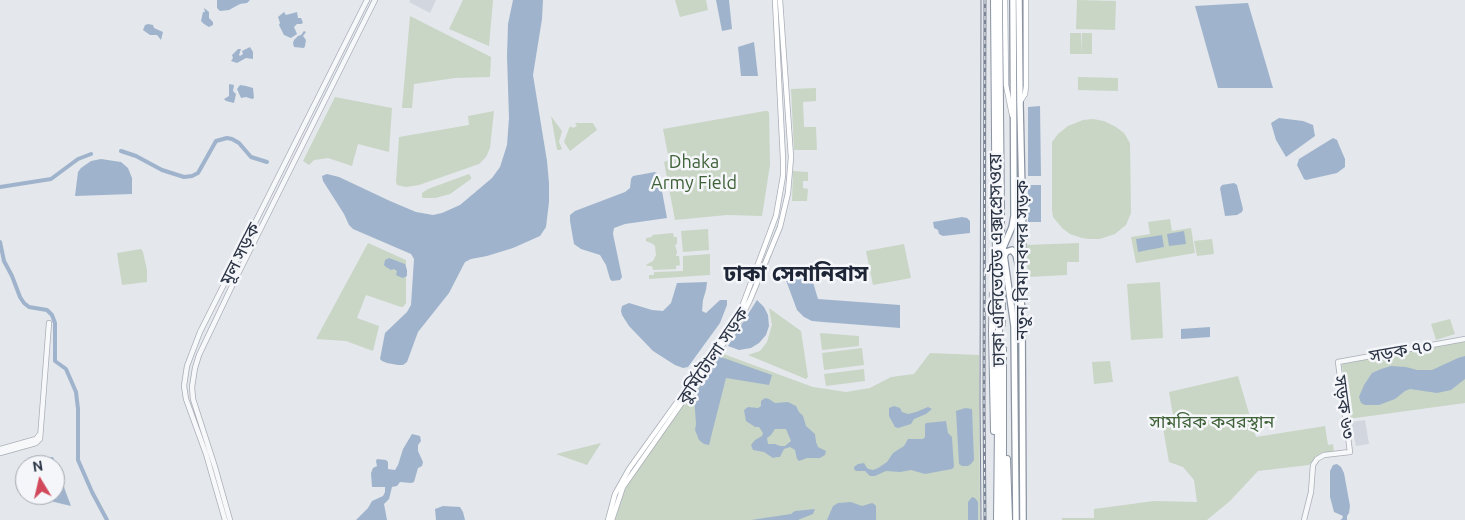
<!DOCTYPE html>
<html>
<head>
<meta charset="utf-8">
<style>
  body { margin:0 }
  #map { position:relative; width:1465px; height:520px; overflow:hidden; background:#e4e7ec; font-family:Ubuntu,sans-serif }
  canvas { display:block }
  .north { position:absolute; left:15px; top:455px; width:50px; height:50px; box-sizing:border-box; background:#f4f6f9; border:1px solid #a4a8b1; border-radius:50%; rotate:351deg; font-size:14px; font-weight:700; line-height:20px; text-align:center; color:#2b3445 }
  .north::after { content:''; display:block; margin:auto; width:18px; height:22px; background:#d1495b; clip-path:polygon(50% 0,100% 100%,50% 72%,0 100%) }
</style>
</head>
<body>
<div id="map">
<canvas width="1465" height="520"></canvas>
<div class="north">N</div>
</div>
<script>
const context = document.querySelector('canvas').getContext('2d');
context.lineJoin = 'round';
function fill(path, color) { context.fillStyle = color; context.fill(path, 'evenodd'); }
const shape = rows => new Path2D(rows.map(r => 'M' + r).join(''));
function trace(path, color, width, dash) { context.strokeStyle = color; context.lineWidth = width; context.lineCap = dash ? 'butt' : 'round'; context.setLineDash(dash || []); context.stroke(path); }
function drawText(font, color, halo, rows, align = 'center') {
  context.font = font + ' Ubuntu,"Noto Sans Bengali",sans-serif'; context.lineWidth = 5; context.setLineDash([]); context.textBaseline = 'middle'; context.strokeStyle = halo; context.fillStyle = color; for (const [text, x, y, turn = 0] of rows) {
    context.save(); context.translate(x, y); context.rotate((+turn || 0) * Math.PI / 180); context.textAlign = isNaN(turn) ? turn : align; if (halo) context.strokeText(text, 0, 0); context.fillText(text, 0, 0); context.restore();
  }
}
fill(shape([
  [410,0,436,0,430,13,409,2],
  [1365,420,1369,444,1356,446,1351,422]
]), '#d2d6de');
fill(shape([
  [463,0,493,0,489,46,449,29],
  [675,0,706,0,708,10,680,17],
  [1077,0,1116,1,1115,30,1076,29],
  [410,16,491,57,490,77,455,78,414,84,412,108,402,108],
  [1070,33,1081,33,1081,54,1070,54],
  [1082,33,1092,33,1092,54,1081,54],
  [1078,77,1118,78,1118,91,1078,90],
  [816,88,816,101,803,102,804,127,816,127,817,150,794,150,791,89],
  [335,97,392,108,389,152,358,144,352,166,328,158,314,160,309,165,303,161],
  [494,111,490,148,486,157,479,164,419,185,406,187,397,185,396,182,399,137,469,125,468,116],
  [765,111,768,111,769,113,770,165,762,216,727,215,675,220,664,162,669,160,663,129],
  [551,116,562,131,559,142,562,149,560,150,557,150],
  [1093,119,1104,121,1116,127,1124,133,1130,143,1131,213,1126,225,1115,234,1100,239,1089,239,1082,238,1070,234,1062,228,1053,217,1052,210,1052,142,1058,134,1068,126,1083,120],
  [575,123,593,123,597,130,570,151,564,142,569,128,571,126,573,128,577,126],
  [793,171,808,172,808,181,803,181,803,188,808,189,807,201,792,201],
  [469,174,471,177,471,179,450,194,435,198,423,198,422,197,422,193,428,189],
  [1170,219,1172,231,1191,228,1195,253,1136,263,1131,237,1150,234,1148,222],
  [708,229,709,250,683,252,681,231],
  [673,233,674,237,677,237,677,244,675,245,677,252,676,256,679,256,680,265,676,266,676,269,653,270,652,266,647,266,646,265,653,261,656,255,655,246,653,244,646,241,646,238,652,237,652,235],
  [1212,239,1214,254,1197,256,1194,241],
  [368,243,406,260,406,303,403,307,401,307,366,295,357,318,379,326,373,351,346,341,316,339],
  [1079,243,1079,262,1067,262,1067,275,1028,277,1026,245],
  [904,244,911,278,873,285,866,251],
  [141,249,143,252,147,270,147,282,122,285,117,253],
  [710,254,710,275,649,279,649,275,654,275,654,272,683,271,683,256],
  [1160,282,1163,338,1131,340,1127,284],
  [769,308,801,331,808,377,806,379,748,355,760,351,767,342,772,325],
  [1450,319,1455,334,1436,340,1431,324],
  [820,333,859,336,859,346,822,350],
  [1465,341,1465,403,1348,419,1342,364],
  [862,348,864,365,824,370,822,353],
  [718,352,813,387,846,392,870,388,891,377,914,374,930,353,979,355,980,520,615,520,623,492],
  [1110,361,1113,382,1094,384,1092,362],
  [864,369,865,381,826,386,824,374],
  [1238,376,1256,437,1325,426,1328,445,1333,444,1334,452,1323,452,1318,455,1309,465,1258,471,1230,501,1207,520,1062,520,1062,518,1094,518,1094,509,1154,501,1197,502,1194,480,1183,467,1169,462,1163,428,1166,422,1174,421,1169,392],
  [601,443,587,465,556,454]
]), '#c9d6c5');
fill(shape([
  [217,0,250,0,247,3,240,4,229,10,220,11,217,8],
  [513,0,543,0,542,19,533,75,547,161,549,183,549,202,546,227,540,236,513,248,487,256,471,259,465,262,449,293,418,332,407,362,403,365,398,365,387,363,382,361,380,359,385,333,407,312,411,305,414,259,411,254,353,229,349,225,344,214,323,181,322,176,327,174,339,177,390,201,416,212,433,215,442,213,460,205,492,178,500,167,507,145,509,118,507,56,508,24],
  [716,0,729,0,732,29,722,31],
  [1248,3,1273,88,1218,88,1195,6],
  [204,8,209,12,209,18,213,22,213,25,209,27,204,24,201,21,203,12,205,12],
  [284,12,286,15,297,12,298,18,301,18,302,20,303,23,301,24,297,24,294,27,297,34,291,38,284,35,279,25,280,23,278,17],
  [148,24,153,25,154,28,163,32,161,40,157,35,150,35,143,30,145,25],
  [304,31,306,32,303,36,306,40,305,46,304,48,294,47,293,43,294,40,298,36,301,35],
  [754,42,758,76,741,76,738,47],
  [250,47,253,52,253,59,246,58,237,63,231,61,233,58,232,55,238,49,241,49,239,55,240,56,243,54,242,51],
  [229,84,234,85,233,91,236,94,234,103,226,101,224,99,229,96],
  [240,85,246,86,253,88,254,98,252,99,246,97,241,98,237,89],
  [1040,106,1041,176,1028,176,1028,107],
  [1279,118,1303,121,1313,125,1315,136,1286,157,1276,140,1271,123],
  [1333,138,1337,140,1339,145,1345,159,1345,167,1337,173,1306,180,1304,179,1297,165,1299,159],
  [101,159,121,162,128,168,132,178,132,194,75,196,78,172,81,168,91,161],
  [655,172,659,175,667,218,625,224,614,228,613,234,622,277,620,280,612,281,610,279,606,265,600,255,581,249,574,244,570,221,570,215,575,211,625,192,630,188,631,179,633,176],
  [1234,183,1237,185,1243,209,1242,212,1237,215,1225,216,1220,188,1222,185],
  [1028,185,1041,185,1041,222,1028,222],
  [962,217,967,218,970,221,970,233,943,236,939,234,938,230,934,228,933,222],
  [1184,231,1186,244,1169,246,1167,234],
  [1162,235,1164,247,1138,252,1136,239],
  [389,258,405,264,407,270,407,276,403,278,400,277,396,275,397,271,394,269,391,270,386,267,384,265,385,260],
  [809,269,818,299,900,305,900,328,823,322,812,321,804,317,797,310,784,275],
  [707,282,706,290,703,300,702,311,706,313,720,300,727,300,727,305,720,323,688,367,683,368,675,365,653,351,629,326,622,315,621,311,622,306,629,303,652,310,663,311,671,303,677,283],
  [757,300,764,307,768,315,769,326,766,335,759,343,751,348,739,350,728,346],
  [1210,327,1210,337,1181,339,1181,329],
  [718,356,772,375,769,385,726,378,709,445,704,444,699,440,695,430,696,424,694,396],
  [1465,356,1465,379,1451,390,1437,393,1410,389,1405,391,1395,399,1379,405,1365,405,1361,403,1359,397,1364,385,1372,373,1381,369,1391,366,1406,367,1417,370,1432,370,1458,358],
  [765,398,769,399,775,403,788,402,796,406,799,412,803,416,806,426,815,434,816,442,818,447,826,451,825,455,820,458,807,458,799,461,797,459,795,450,790,447,784,449,780,457,777,457,773,458,764,452,753,450,751,445,755,440,762,436,763,433,759,427,755,427,746,421,744,410,748,407,758,408,761,406,761,401],
  [775,429,786,429,791,441,785,446,780,446,775,444,768,444,767,438,771,435],
  [894,406,900,408,902,412,908,414,916,412,928,407,932,409,926,414,914,419,911,424,908,425,898,428,895,427,889,416,889,408],
  [965,408,972,409,974,460,971,464,968,466,962,466,959,464,956,411],
  [946,421,948,433,952,437,954,467,952,469,925,474,911,470,900,472,886,471,875,476,870,476,865,471,856,471,854,469,854,467,858,464,864,463,867,468,869,469,873,470,878,468,887,462,893,453,904,446,908,439,923,439,925,437,925,425,926,423],
  [412,434,420,436,421,441,418,445,418,451,423,462,422,466,418,468,414,482,411,483,400,482,397,486,392,487,389,499,384,504,387,520,356,520,368,508,372,501,383,496,385,492,385,487,372,487,371,473,373,468,377,466,376,461,377,459,386,460,388,462,388,469,395,470,398,465,403,449],
  [53,457,60,472,65,490,71,506,46,500,33,495,55,495,55,465,30,465,32,459],
  [1337,464,1341,467,1344,473,1350,506,1349,513,1347,516,1347,520,1340,520,1342,519,1343,516,1334,512,1330,497,1330,471,1333,465],
  [972,497,975,498,978,502,978,520,968,520,968,502],
  [851,502,862,506,872,503,874,504,876,506,876,520,827,520,833,506,838,503],
  [443,506,460,507,463,512,465,520,436,520,435,509],
  [815,509,813,514,798,520,751,520,791,514,795,511]
]), '#9fb4cc');
trace(shape([
  [121,151,136,156,162,170,184,177,192,176,198,173,216,141,227,138,232,139,239,143,251,157,267,162],
  [0,187,51,179,78,159,91,154],
  [0,242,4,261,12,276,20,297,24,303,29,307,47,310,52,315,55,323,55,361,66,369,76,392,78,409,78,460,92,492,107,520]
]), '#9fb4cc', 4);
const tertiary = shape([
  [0,449,36,439,40,434],
  [0,453,36,443,40,439,49,323],
  [225,520,206,454,186,399,184,386,187,366,200,332,367,0],
  [230,520,215,467,193,399,192,387,195,368,199,355,231,288,375,0],
  [1304,520,1311,492,1313,465,1317,459,1324,455,1350,452,1338,362,1465,339]
]);
const secondary = shape([
  [1005,0,1006,85,1012,115],
  [1020,102,1025,94,1026,86,1026,0],
  [608,520,615,494,629,469,715,349,740,312,776,216,783,176,783,159,775,0],
  [612,520,623,487,740,320,750,300,780,227,788,193,791,157,780,0]
]);
const trunk = shape([
  [1013,0,1014,216,1012,227,1003,248,1014,326,1016,520],
  [1019,0,1020,104,1023,239,1020,278,1022,317,1023,520],
  [1004,257,1006,252,1012,250,1016,255,1019,267]
]);
const motorway = shape([
  [994,0,996,269,999,328,997,520],
  [999,0,1002,324],
  [993,294,992,330,994,431],
  [1007,459,1009,520],
  [1003,520,1003,349]
]);
trace(tertiary, '#a9aeb7', 6);
trace(secondary, '#a9aeb7', 6);
trace(trunk, '#8b94a3', 8);
trace(motorway, '#8b94a3', 8);
trace(tertiary, '#f7f8fa', 4.5);
trace(secondary, '#fff', 4.5);
trace(trunk, '#fff', 5.5);
trace(motorway, '#fff', 6);
trace(shape([
  [981,0,980,402,981,520]
]), '#7d8696', 1);
const rail = shape([
  [985,0,984,402,985,520]
]);
trace(rail, '#7d8696', 3);
trace(rail, '#f4f6f9', 1, [4]);
drawText('18px', '#3f6138', '#f4f6f9', [
  ["Dhaka",694,162],
  ["Army Field",694,183],
  ["সামরিক কবরস্থান",1212,422]
]);
drawText('18px', '#2b3445', '#f4f6f9', [
  ["মূল সড়ক",240,254,-63],
  ["ঢাকা এলিভেটেড এক্সপ্রেসওয়ে",997,260,-91],
  ["নতুন বিমানবন্দর সড়ক",1022,260,-90],
  ["সড়ক ৭০",1401,351,-10],
  ["কুর্মিটোলা সড়ক",713,356,-56],
  ["সড়ক ৬৩",1344,407,82]
]);
drawText('bold 22px', '#1d2536', '#f4f6f9', [
  ["ঢাকা সেনানিবাস",796,274]
]);
</script>
</body>
</html>
